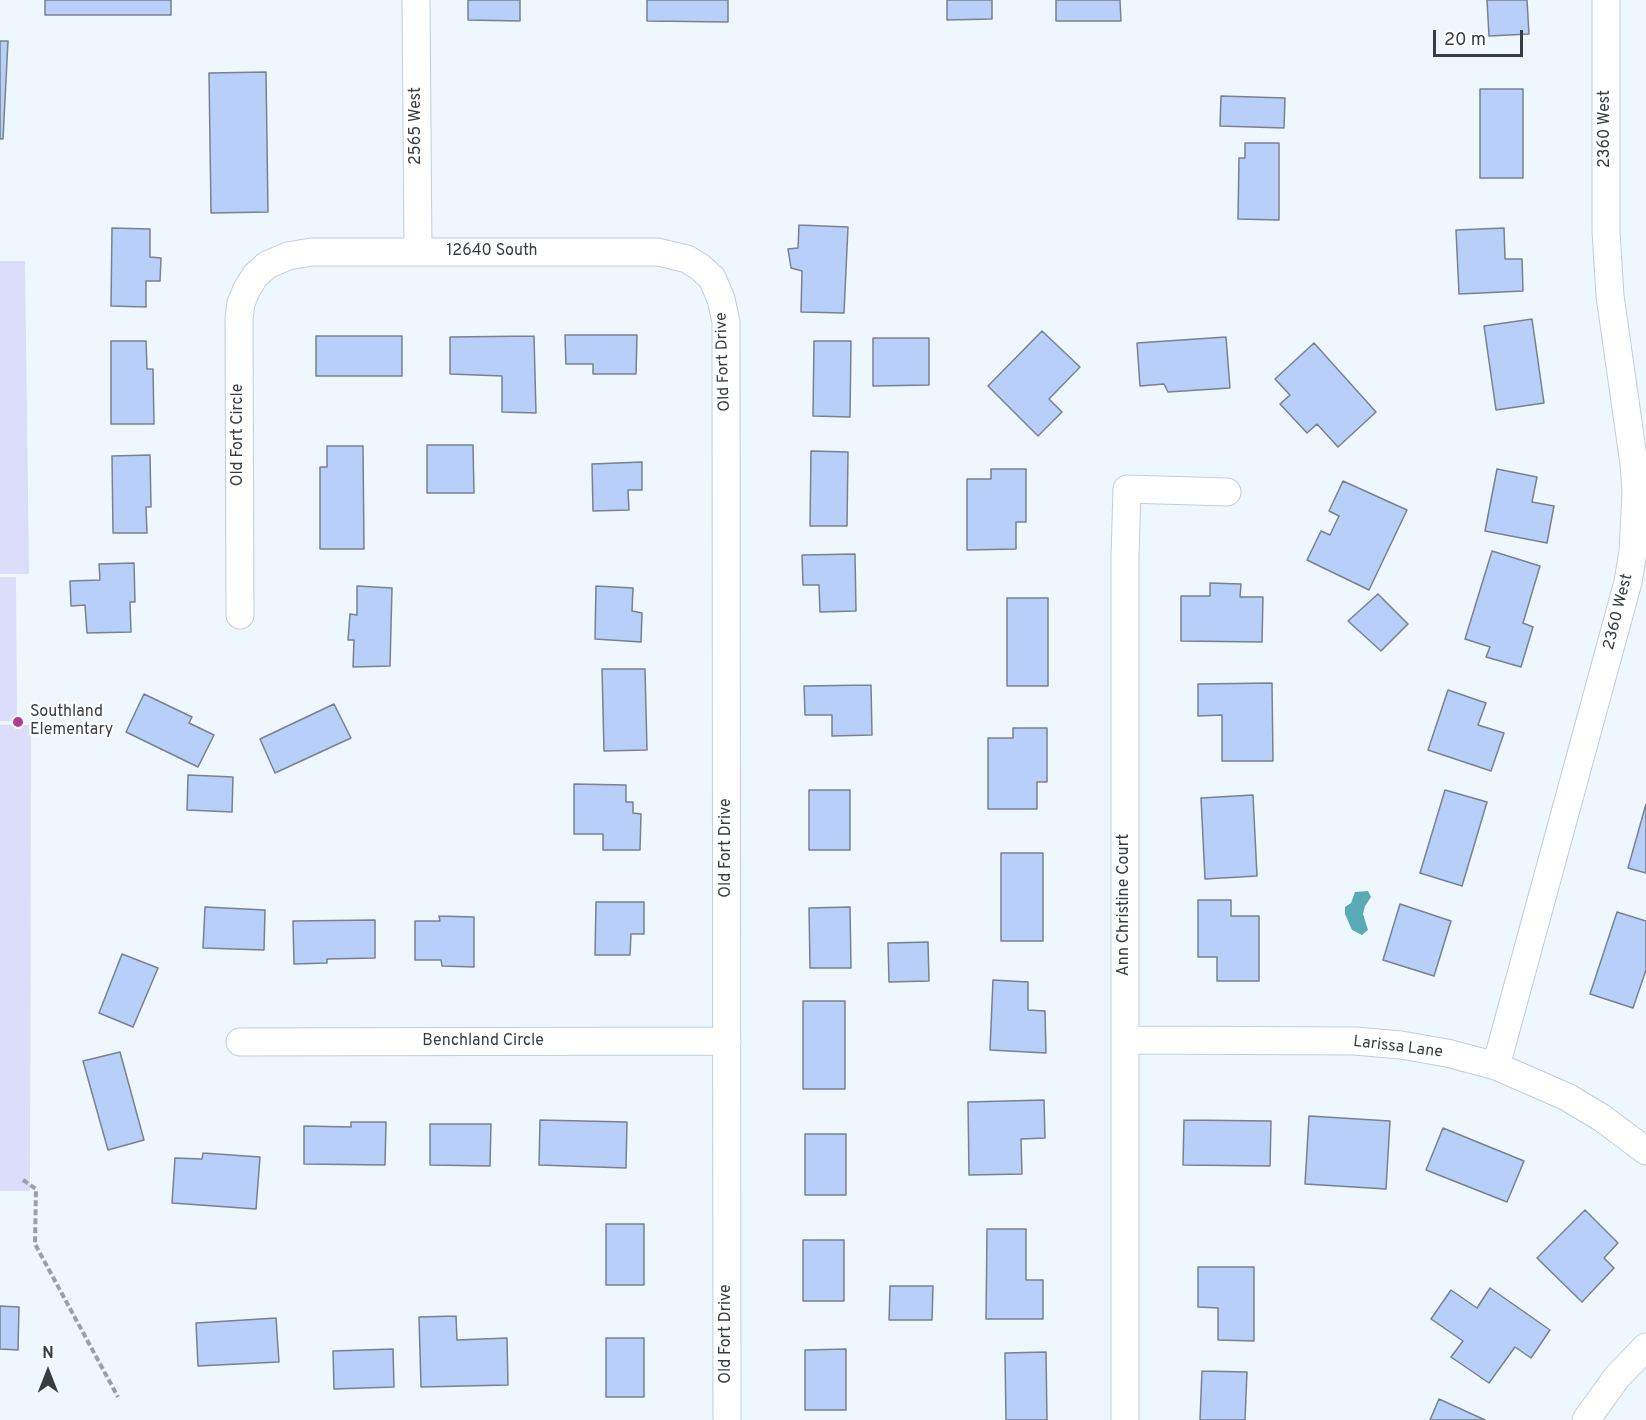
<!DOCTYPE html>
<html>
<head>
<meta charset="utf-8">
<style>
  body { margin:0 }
  #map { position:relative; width:1646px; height:1420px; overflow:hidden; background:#eff7fe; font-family:Overpass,sans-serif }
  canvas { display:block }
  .north { position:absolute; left:18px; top:1342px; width:60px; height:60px; -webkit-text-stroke:4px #fff; paint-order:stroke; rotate:0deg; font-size:16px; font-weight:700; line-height:24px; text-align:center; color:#373d41 }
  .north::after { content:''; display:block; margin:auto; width:21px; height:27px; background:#373d41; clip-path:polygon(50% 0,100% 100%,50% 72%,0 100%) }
  .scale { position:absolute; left:1433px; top:30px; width:90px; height:27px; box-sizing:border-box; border:3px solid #373d41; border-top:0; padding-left:8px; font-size:18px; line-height:21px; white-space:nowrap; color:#373d41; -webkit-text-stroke:4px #fff; paint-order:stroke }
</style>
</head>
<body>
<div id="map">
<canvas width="1646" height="1420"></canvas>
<div class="north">N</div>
<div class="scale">20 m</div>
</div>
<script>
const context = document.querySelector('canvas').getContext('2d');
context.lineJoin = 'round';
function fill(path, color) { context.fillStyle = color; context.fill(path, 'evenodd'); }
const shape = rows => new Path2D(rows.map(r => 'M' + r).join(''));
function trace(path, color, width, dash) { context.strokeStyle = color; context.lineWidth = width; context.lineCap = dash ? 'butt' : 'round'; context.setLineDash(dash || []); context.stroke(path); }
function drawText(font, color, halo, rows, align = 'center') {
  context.font = font + ' Overpass,sans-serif'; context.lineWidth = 4.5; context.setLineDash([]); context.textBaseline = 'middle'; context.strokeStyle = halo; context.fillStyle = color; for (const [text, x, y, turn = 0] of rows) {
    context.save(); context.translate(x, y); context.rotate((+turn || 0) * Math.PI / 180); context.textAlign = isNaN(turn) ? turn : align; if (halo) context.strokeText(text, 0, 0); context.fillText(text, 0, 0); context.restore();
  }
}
fill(shape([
  [0,261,25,261,29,574,0,574],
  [0,577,16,577,17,721,0,721],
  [0,725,31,725,30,1191,0,1191]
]), '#dbddfb');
fill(shape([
  [1368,891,1371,897,1365,906,1363,914,1368,930,1362,935,1352,930,1345,914,1345,907,1351,903,1355,892]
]), '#59aab5');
const building = shape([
  [45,0,171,0,171,15,45,15,45,0],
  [468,0,520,0,520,21,468,20,468,0],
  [647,0,728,0,728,22,647,21,647,0],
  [947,0,992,0,992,19,947,20,947,0],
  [1056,0,1120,0,1121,21,1056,21,1056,0],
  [1487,0,1527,0,1529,34,1489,36,1487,0],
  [0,41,8,41,3,139,0,139,0,41],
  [266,72,268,212,211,213,209,73,266,72],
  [1480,89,1523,89,1523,178,1480,178,1480,89],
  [1221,96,1285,98,1284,128,1220,126,1221,96],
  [1245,143,1279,143,1279,220,1238,219,1239,158,1245,158,1245,143],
  [799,225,848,227,844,313,801,312,802,271,791,268,788,249,798,248,799,225],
  [112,228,150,229,150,257,161,258,160,281,146,281,146,307,111,306,112,228],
  [1504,228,1505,259,1522,259,1523,291,1459,294,1456,230,1504,228],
  [1532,319,1544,403,1496,410,1484,326,1532,319],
  [1042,331,1080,367,1049,399,1062,412,1038,436,988,386,1042,331],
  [565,335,637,335,636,374,593,374,593,364,566,364,565,335],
  [316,336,402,336,402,376,316,376,316,336],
  [534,336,536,413,502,412,502,376,450,374,450,337,534,336],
  [1226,337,1230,388,1168,392,1164,384,1140,386,1137,343,1226,337],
  [873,338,929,338,929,385,873,386,873,338],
  [111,341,146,341,147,369,153,369,154,424,111,424,111,341],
  [814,341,851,341,850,417,813,416,814,341],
  [1314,343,1376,412,1338,447,1317,424,1307,433,1280,404,1290,395,1275,379,1314,343],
  [427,445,473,445,474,493,427,493,427,445],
  [327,446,363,446,364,549,320,549,320,467,327,467,327,446],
  [811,451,848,452,847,526,810,526,811,451],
  [150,455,151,507,146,507,147,533,113,533,112,456,150,455],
  [642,462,642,490,628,490,629,510,593,511,592,464,642,462],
  [991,469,1026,469,1026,522,1016,522,1016,549,967,550,967,479,991,479,991,469],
  [1497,469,1537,477,1532,502,1554,506,1547,543,1485,531,1497,469],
  [1343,481,1407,510,1369,590,1307,560,1321,531,1330,535,1339,516,1329,511,1343,481],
  [1492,551,1540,566,1523,623,1533,627,1521,667,1486,657,1490,647,1465,639,1492,551],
  [855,554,856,611,820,612,819,585,803,585,802,555,855,554],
  [134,563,135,602,130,602,131,632,87,633,85,605,71,606,70,581,100,580,99,564,134,563],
  [1210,583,1241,584,1240,597,1263,597,1262,642,1181,641,1181,596,1210,596,1210,583],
  [357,586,392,588,390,666,353,667,354,640,348,640,350,614,357,615,357,586],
  [596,586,633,588,632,611,642,613,641,642,595,639,596,586],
  [1378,594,1408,624,1381,651,1348,621,1378,594],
  [1007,598,1048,598,1048,686,1007,686,1007,598],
  [602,669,645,669,647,750,604,751,602,669],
  [1272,683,1273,761,1222,761,1222,715,1198,716,1198,684,1272,683],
  [871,685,872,735,832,736,832,715,805,715,804,686,871,685],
  [1448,690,1486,703,1478,725,1504,733,1491,771,1428,750,1448,690],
  [144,694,192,717,189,723,214,735,198,767,126,732,144,694],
  [334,704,351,738,275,773,260,739,334,704],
  [1013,728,1047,728,1047,782,1037,782,1037,809,988,809,988,738,1013,738,1013,728],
  [188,775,233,777,232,812,187,810,188,775],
  [574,784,626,785,626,802,633,802,633,813,641,814,640,850,603,850,603,834,574,834,574,784],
  [809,790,850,790,850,850,809,850,809,790],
  [1445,790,1487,802,1462,886,1420,873,1445,790],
  [1253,795,1257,876,1205,879,1201,798,1253,795],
  [1646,804,1646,873,1628,868,1646,804],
  [1001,853,1043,853,1043,941,1001,941,1001,853],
  [1198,900,1231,900,1231,916,1259,916,1259,981,1217,981,1217,957,1198,957,1198,900],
  [596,902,644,902,644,934,631,934,630,955,595,955,596,902],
  [1400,904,1451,921,1434,976,1383,960,1400,904],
  [205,907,265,910,264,950,203,948,205,907],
  [850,907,851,968,810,968,809,908,850,907],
  [1617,912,1646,921,1646,970,1633,1008,1590,994,1617,912],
  [439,916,474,917,474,967,442,966,441,960,415,960,415,921,440,921,439,916],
  [375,920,375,958,327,959,327,963,294,964,293,921,375,920],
  [928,942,929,981,889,982,888,943,928,942],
  [122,954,158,968,133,1027,99,1013,122,954],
  [993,980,1028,982,1028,1010,1045,1011,1046,1053,990,1050,993,980],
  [803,1001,845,1001,845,1089,803,1089,803,1001],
  [120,1052,144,1140,108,1150,83,1061,120,1052],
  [1044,1100,1045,1138,1021,1139,1022,1174,969,1175,968,1102,1044,1100],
  [1309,1116,1390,1121,1386,1189,1305,1184,1309,1116],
  [540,1120,627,1122,626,1168,539,1165,540,1120],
  [1184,1120,1271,1121,1270,1166,1183,1165,1184,1120],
  [351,1122,386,1122,385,1165,304,1164,304,1126,351,1127,351,1122],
  [430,1124,491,1124,490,1166,430,1165,430,1124],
  [1443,1128,1524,1161,1507,1202,1426,1170,1443,1128],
  [805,1134,846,1134,846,1195,805,1195,805,1134],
  [203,1153,260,1157,256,1209,172,1203,175,1158,202,1159,203,1153],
  [1585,1210,1618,1243,1604,1258,1614,1268,1582,1302,1537,1258,1585,1210],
  [606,1224,644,1224,644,1285,606,1285,606,1224],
  [987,1229,1026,1229,1026,1280,1043,1280,1043,1319,986,1319,987,1229],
  [803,1240,844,1240,844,1301,803,1301,803,1240],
  [1198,1267,1254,1267,1254,1341,1218,1340,1218,1308,1198,1307,1198,1267],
  [890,1286,933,1286,932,1320,889,1320,890,1286],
  [1490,1288,1550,1330,1531,1358,1515,1347,1489,1383,1451,1357,1463,1341,1431,1319,1451,1290,1477,1308,1490,1288],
  [0,1306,19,1307,18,1350,0,1349,0,1306],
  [456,1316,457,1340,507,1338,508,1385,421,1387,419,1317,456,1316],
  [276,1318,279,1362,198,1366,196,1323,276,1318],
  [606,1338,644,1338,644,1397,606,1397,606,1338],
  [393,1349,394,1387,334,1389,333,1351,393,1349],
  [846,1349,846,1410,805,1410,805,1350,846,1349],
  [1046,1352,1047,1420,1006,1420,1005,1353,1046,1352],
  [1202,1371,1247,1372,1245,1420,1200,1420,1202,1371],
  [1439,1399,1485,1420,1430,1420,1439,1399]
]);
fill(building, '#b8cff9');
trace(building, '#7a818e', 1.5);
const minor = shape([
  [416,0,418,252],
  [240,615,239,319,241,303,247,289,255,276,267,265,288,256,311,252,658,252,687,259,700,267,712,278,721,299,726,322,727,1420],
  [1125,1040,1355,1041,1401,1045,1447,1053,1496,1066,1567,1097,1602,1118,1646,1151],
  [240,1042,727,1041],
  [1496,1066,1628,582,1633,552,1636,492,1634,464,1610,296,1606,231,1606,0],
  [1125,1420,1125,557,1127,489,1227,492],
  [1586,1420,1617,1377,1646,1347]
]);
trace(minor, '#c1ced9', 29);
trace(shape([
  [23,1180,36,1189,35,1244,118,1397]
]), '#99a0a6', 4, [6, 3]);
trace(minor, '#fff', 27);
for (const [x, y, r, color] of [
  [18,722,6,"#b03e98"]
]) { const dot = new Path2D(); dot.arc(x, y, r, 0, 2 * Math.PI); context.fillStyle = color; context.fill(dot); trace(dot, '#fff', 2); }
drawText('16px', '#373d41', '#fff', [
  ["2565 West",417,126,-90],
  ["2360 West",1606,129,-90],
  ["12640 South",492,252],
  ["Old Fort Drive",724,362,-92],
  ["Old Fort Circle",239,435,-90],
  ["2360 West",1619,612,-76],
  ["Old Fort Drive",727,848,-90],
  ["Ann Christine Court",1125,905,-90],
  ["Benchland Circle",483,1042],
  ["Larissa Lane",1398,1048,7],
  ["Old Fort Drive",727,1334,-90]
]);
drawText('16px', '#373d41', '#fff', [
  ["Southland",30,713],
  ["Elementary",30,731]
], 'left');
</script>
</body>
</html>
